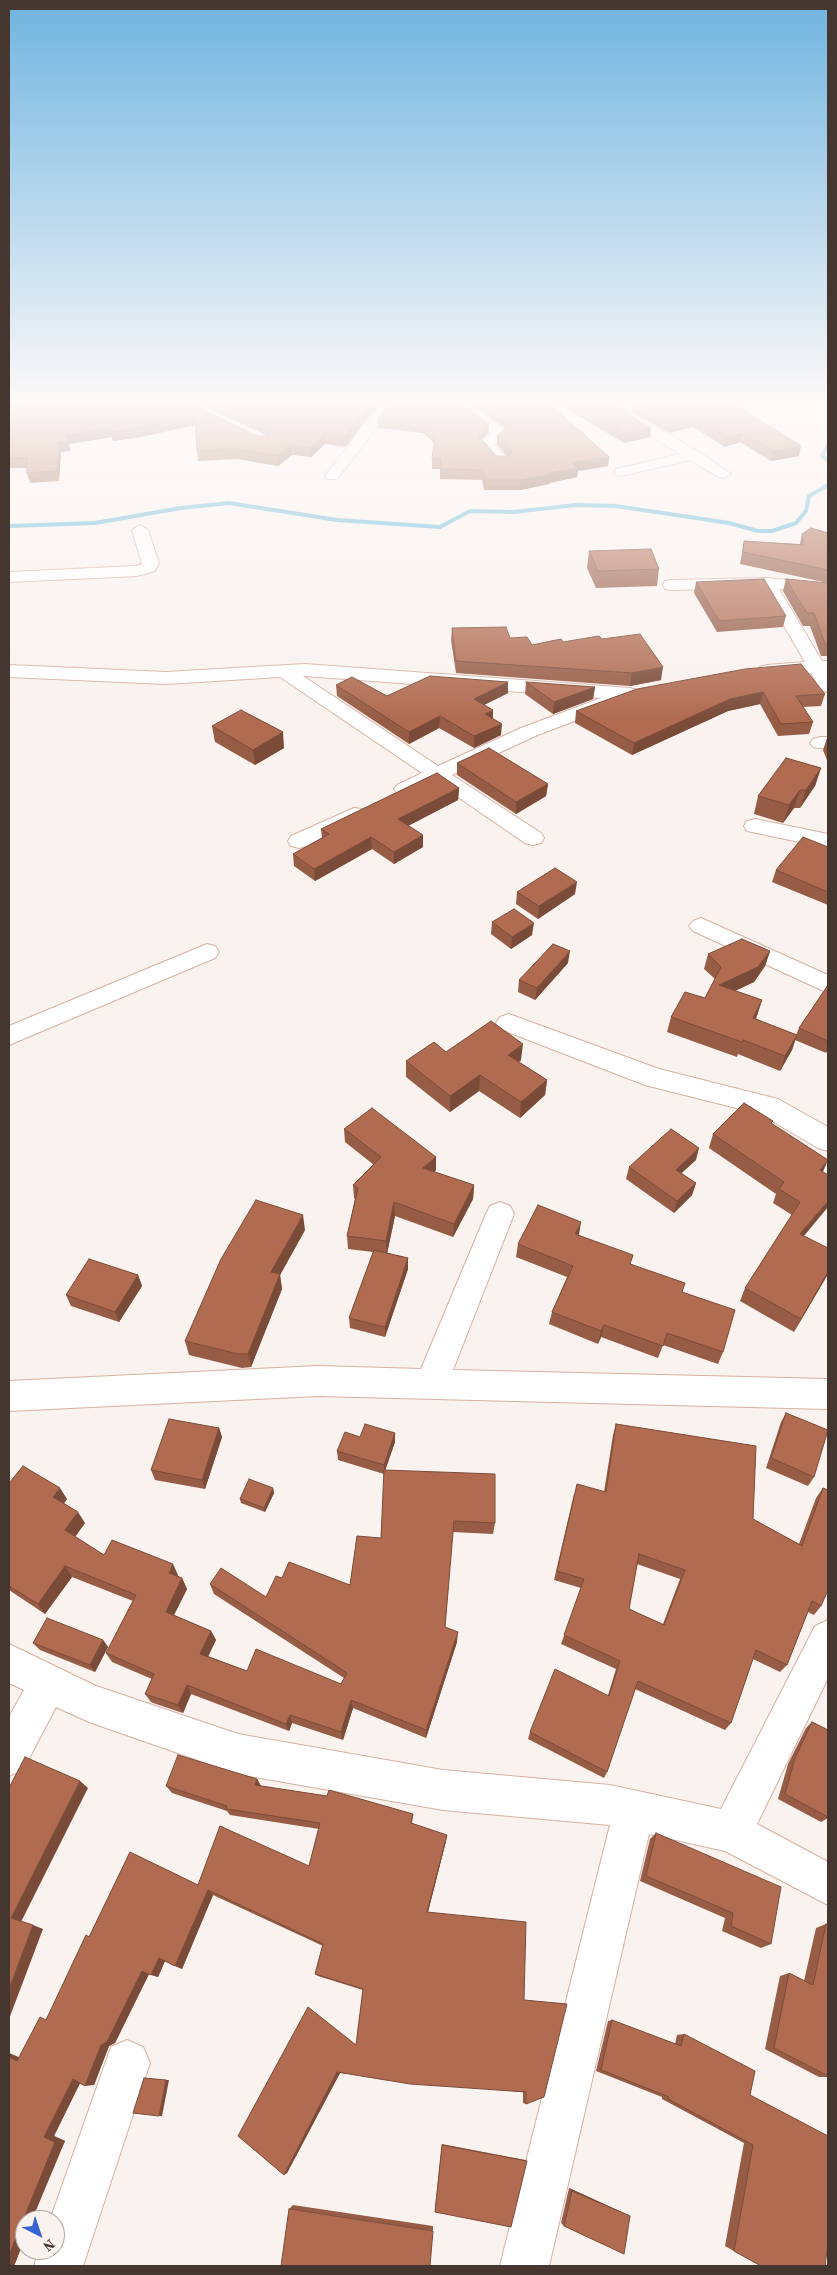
<!DOCTYPE html>
<html>
<head>
<meta charset="utf-8">
<style>
  body { margin:0 }
  #map { position:relative; width:837px; height:2275px; overflow:hidden; background:#faf2ef; font-family:"Source Serif 4",serif }
  canvas { display:block }
  .frame { position:absolute; inset:0; border:10px solid #453630; pointer-events:none }
  .north { position:absolute; left:15px; top:2210px; width:50px; height:50px; box-sizing:border-box; background:#faf2ef; border:1px solid #b2a7a3; border-radius:50%; rotate:139deg; font-size:14px; font-weight:700; line-height:20px; text-align:center; color:#453630 }
  .north::after { content:''; display:block; margin:auto; width:18px; height:22px; background:#3463d3; clip-path:polygon(50% 0,100% 100%,50% 72%,0 100%) }
</style>
</head>
<body>
<div id="map">
<canvas width="837" height="2275"></canvas>
<div class="frame"></div>
<div class="north">N</div>
</div>
<script>
const context = document.querySelector('canvas').getContext('2d');
context.lineJoin = 'round';
const shape = rows => new Path2D(rows.map(r => 'M' + r).join(''));
function trace(path, color, width, dash) { context.strokeStyle = color; context.lineWidth = width; context.lineCap = dash ? 'butt' : 'round'; context.setLineDash(dash || []); context.stroke(path); }
function fill(path, color) { context.fillStyle = color; context.fill(path, 'evenodd'); }
trace(shape([
  [828,445,822,456,828,460],
  [9,526,95,523,181,508,229,503,337,520,440,527,470,511,514,512,575,505,616,506,729,523,758,531,772,531,796,523,806,511,809,496,828,485]
]), '#5ab5d3', 4);
const street = shape([
  [46,400,59,400,66,409,59,413,54,412,46,400],
  [387,400,401,400,377,427,337,479,327,479,325,476,327,473,367,421,387,400],
  [445,400,462,400,505,430,507,433,505,436,494,445,508,459,510,462,508,465,498,465,479,445,491,433,445,400],
  [593,400,609,400,699,452,731,474,724,478,719,477,690,460,621,476,616,475,614,472,616,469,680,454,593,400],
  [140,525,148,530,159,563,155,571,137,576,9,582,9,572,135,566,142,564,132,530,140,525],
  [767,578,828,584,828,594,779,589,822,661,828,661,828,692,821,690,811,673,767,677,760,675,758,671,760,667,767,665,805,662,762,588,671,590,665,589,663,585,665,581,671,580,767,578],
  [305,664,630,688,637,690,640,694,637,698,630,700,618,699,620,701,617,705,535,736,452,775,541,833,544,838,541,843,533,845,525,843,436,782,411,793,404,795,397,793,394,789,397,785,422,773,280,677,166,684,9,677,9,665,166,672,305,664],
  [303,676,305,676,601,698,521,728,438,766,303,676],
  [820,737,828,737,828,749,813,747,810,743,813,739,820,737],
  [354,808,362,809,365,814,362,819,307,846,299,848,291,846,288,841,291,836,354,808],
  [755,819,828,834,828,848,747,831,744,826,747,821,755,819],
  [701,918,828,975,828,993,693,931,689,926,693,921,701,918],
  [207,944,215,946,219,952,215,958,9,1045,9,1026,207,944],
  [509,1014,659,1069,778,1099,828,1127,828,1151,818,1148,760,1114,645,1085,500,1029,496,1023,500,1017,509,1014],
  [500,1202,510,1206,514,1214,453,1370,828,1379,828,1409,318,1396,9,1411,9,1381,318,1366,421,1369,486,1214,490,1206,500,1202],
  [828,1620,828,1678,757,1824,828,1862,828,1905,725,1851,649,1834,549,2266,500,2266,610,1825,443,1810,238,1774,89,1722,56,1707,23,1770,9,1776,9,1717,24,1690,9,1683,9,1644,96,1686,238,1734,443,1770,610,1785,721,1809,815,1626,828,1620],
  [127,2040,143,2047,150,2063,83,2266,34,2266,39,2250,55,2250,55,2220,50,2220,111,2047,127,2040]
]);
trace(street, '#d6b0a2', 2);
fill(street, '#fff');
fill(shape([
  [9,400,58,405,62,402,61,400,183,400,257,436,268,436,191,400,385,400,366,420,345,447,325,444,311,457,292,455,278,466,237,459,198,461,197,451,196,425,141,437,113,441,112,437,69,444,70,451,61,452,59,481,30,483,27,473,27,468,9,468],
  [466,400,550,400,548,402,609,457,608,466,578,471,577,477,549,483,549,484,520,490,484,490,482,480,440,479,440,469,432,469,432,459,434,443,423,433,378,428,378,419,489,424,488,433,482,440,497,456,507,456,497,445,497,436,505,428],
  [552,400,606,400,651,428,650,437,624,443],
  [727,400,799,456,771,461,740,442,725,447,693,427,669,433,632,412,633,402],
  [748,400,767,400,758,404],
  [828,533,828,583,740,564,744,541,800,544,802,534],
  [589,551,659,569,657,586,596,588,587,568],
  [786,579,828,583,828,656,821,656,810,626,803,626,783,591],
  [696,582,786,616,783,627,717,632,694,593],
  [452,628,510,638,532,645,563,642,602,639,661,680,630,686,456,673,451,640],
  [526,682,595,687,593,699,553,714,525,694],
  [336,685,387,696,508,693,484,705,501,735,474,748,439,728,409,744,337,696],
  [637,689,825,694,821,706,803,707,813,722,809,734,778,736,760,704,728,711,632,755,575,723,576,711],
  [212,726,284,748,255,765,215,742],
  [827,738,828,738,828,763,823,750],
  [457,763,548,784,546,796,516,814,457,775],
  [821,768,815,786,800,808,794,808,783,823,754,814,758,796],
  [459,788,458,800,408,826,423,847,394,864,372,849,315,881,294,866,293,854,322,838,321,829],
  [828,847,828,905,772,882,776,870],
  [517,892,575,894,538,919,516,904],
  [492,922,532,935,511,949,491,934],
  [770,951,765,966,754,982,735,991,762,1000,756,1019,796,1035,799,1028,828,985,828,1050,826,1053,795,1040,792,1050,780,1071,738,1054,737,1057,667,1032,671,1017,705,998,715,979,704,969,708,954],
  [568,963,535,1000,518,992,519,980],
  [446,1052,521,1060,519,1062,547,1080,545,1095,520,1118,479,1091,450,1112,406,1077,406,1061],
  [772,1124,823,1172,804,1236,828,1274,794,1332,740,1301,745,1288,792,1215,773,1203,776,1194,709,1148,713,1134],
  [344,1129,436,1157,436,1170,434,1172,474,1185,473,1199,453,1237,395,1216,387,1253,408,1258,408,1269,385,1337,350,1328,349,1318,373,1252,348,1249,347,1236,355,1199,354,1198,353,1185,374,1165,345,1142],
  [696,1160,681,1173,696,1183,692,1195,674,1213,626,1179,629,1167],
  [305,1230,280,1275,282,1289,251,1367,242,1368,189,1355,185,1341],
  [579,1235,682,1292,723,1352,718,1364,663,1345,658,1358,601,1337,598,1344,549,1324,552,1312,567,1277,516,1257,518,1244],
  [138,1275,142,1286,119,1322,71,1306,66,1295],
  [786,1413,814,1477,808,1486,766,1468,781,1422],
  [616,1424,753,1519,799,1544,816,1498,823,1488,821,1606,814,1615,808,1612,787,1665,780,1672,753,1659,731,1723,725,1730,635,1689,607,1772,604,1778,528,1739,530,1732,608,1695,616,1669,561,1644,581,1588,554,1580,574,1494,604,1492,613,1435],
  [637,1564,680,1579,663,1624,629,1609],
  [219,1428,222,1437,205,1489,155,1480,151,1470],
  [395,1433,395,1442,385,1470,495,1523,493,1534,453,1532,445,1627,457,1642,426,1738,353,1708,343,1740,292,1723,289,1731,191,1694,183,1713,156,1704,151,1702,145,1694,152,1679,112,1662,106,1653,133,1601,72,1577,45,1614,9,1590,9,1482,67,1499,64,1503,85,1523,75,1537,104,1555,178,1575,177,1576,182,1578,187,1589,174,1615,211,1631,216,1640,208,1656,247,1671,341,1684,344,1678,214,1594,210,1584,266,1597,282,1578,350,1585,381,1538,384,1474,338,1460,337,1451,360,1437],
  [273,1488,274,1493,265,1512,241,1503,240,1499],
  [103,1640,108,1647,95,1672,40,1650,33,1643],
  [812,1722,828,1730,828,1818,821,1822,778,1799,788,1764,806,1728],
  [257,1779,261,1786,413,1814,412,1823,446,1841,428,1912,524,2000,526,2104,523,2103,523,2092,340,2073,287,2173,238,2136,356,2045,363,1990,318,1976,315,1974,323,1946,213,1895,182,1969,165,1961,158,1977,149,1974,115,2043,109,2046,94,2085,80,2083,54,2136,65,2141,25,2220,25,2238,14,2266,9,2053,19,2058,47,2018,89,1936,198,1885,309,1866,319,1829,230,1815,227,1811,172,1793,166,1786],
  [656,1833,771,1944,761,1948,722,1931,725,1918,640,1881,650,1839],
  [826,1924,828,1926,828,2077,819,2077,765,2049,780,1976,789,1973,804,1981,816,1928],
  [612,2020,675,2044,677,2035,684,2034,750,2095,761,2266,725,2246,744,2143,662,2099,662,2097,596,2071,608,2021],
  [442,2144,525,2160,527,2161,435,2212,435,2209],
  [569,2188,626,2214,630,2216,564,2226,561,2223],
  [293,2205,433,2226,433,2231,289,2209]
]), '#975c46');
fill(shape([
  [375,400,385,400,366,420,345,447,344,437,365,410],
  [617,400,628,400,616,403],
  [758,400,767,400,758,404],
  [195,415,197,424,141,437,113,441,112,437,69,444,67,435,111,427],
  [694,418,693,427,669,433,671,423],
  [489,424,488,433,477,445,477,435],
  [651,428,650,437,624,443,625,434],
  [742,433,740,442,725,447,727,437],
  [324,434,325,444,311,457,311,448],
  [68,441,70,451,61,452,59,481,57,471,59,442],
  [291,445,292,455,278,466,277,456],
  [801,446,799,456,771,461,773,451],
  [609,457,608,466,578,471,577,477,549,483,549,484,520,490,520,480,549,473,572,462],
  [663,667,661,680,630,686,632,673],
  [508,682,508,693,474,710,474,699],
  [595,687,593,699,553,714,554,702],
  [763,692,760,704,728,711,632,755,634,743,730,699],
  [493,710,493,721,485,714],
  [440,716,439,728,409,744,409,732],
  [502,724,501,735,474,748,474,736],
  [283,732,284,748,255,765,253,750],
  [821,768,815,786,800,808,806,790],
  [548,784,546,796,516,814,516,802],
  [459,788,458,800,398,831,398,819],
  [800,790,794,808,783,823,789,805],
  [423,835,423,847,394,864,394,852],
  [371,837,372,849,315,881,314,869],
  [577,882,575,894,538,919,539,906],
  [534,923,532,935,511,949,512,937],
  [570,951,568,963,535,1000,537,988],
  [770,951,765,966,754,982,715,1000,719,985],
  [762,1000,757,1015,749,1033,753,1018],
  [797,1035,792,1050,780,1071,785,1056],
  [523,1044,521,1060,506,1071,508,1055],
  [480,1075,479,1091,450,1112,450,1096],
  [547,1080,545,1095,520,1118,521,1102],
  [699,1148,696,1160,673,1181,676,1170],
  [436,1157,436,1170,423,1181,423,1168],
  [828,1160,822,1174,820,1170],
  [696,1183,692,1195,674,1213,677,1201],
  [474,1185,473,1199,453,1237,454,1224],
  [828,1201,828,1207,794,1248,800,1234],
  [394,1202,395,1216,387,1254,386,1241],
  [303,1215,305,1230,280,1275,282,1289,251,1367,248,1354,271,1272],
  [581,1222,579,1235,575,1234],
  [408,1258,408,1269,385,1337,385,1327],
  [828,1272,828,1274,794,1332,801,1319],
  [138,1275,142,1286,119,1322,115,1312],
  [604,1325,601,1337,598,1344,601,1331],
  [219,1428,222,1437,205,1489,202,1480],
  [395,1433,395,1442,384,1474,384,1465],
  [60,1488,67,1499,60,1508,53,1497],
  [273,1488,274,1493,265,1512,264,1508],
  [78,1512,85,1523,72,1541,65,1530],
  [173,1564,178,1575,174,1583,169,1573],
  [65,1566,72,1577,45,1614,38,1604],
  [182,1578,187,1589,171,1621,166,1612],
  [211,1631,216,1640,205,1663,200,1654],
  [458,1632,457,1642,426,1738,426,1730],
  [103,1640,108,1647,95,1672,90,1665],
  [187,1685,191,1694,183,1713,178,1705],
  [351,1700,353,1708,343,1740,341,1732],
  [290,1715,292,1723,289,1731,286,1724],
  [257,1779,261,1786,255,1785],
  [80,1781,88,1788,21,1922,11,1918],
  [447,1835,446,1841,427,1916,427,1912],
  [208,1890,213,1895,182,1969,175,1966],
  [33,1925,43,1929,9,2019,9,1989],
  [159,1958,165,1961,158,1977,151,1975],
  [142,1971,149,1974,115,2043,109,2046,94,2085,85,2086,101,2045],
  [9,2053,28,2061,17,2061,9,2057],
  [337,2072,340,2073,287,2173,284,2175],
  [73,2079,82,2079,54,2136,65,2141,32,2220,25,2220,25,2238,14,2266,9,2266,9,2255,44,2137],
  [166,2080,169,2080,162,2116,159,2116],
  [569,2188,626,2214,630,2216,572,2191]
]), '#7b4b39');
const building = shape([
  [9,400,49,400,52,404,58,405,65,400,183,400,257,436,268,436,272,430,269,427,211,400,375,400,365,410,344,437,324,434,311,448,291,445,277,456,236,449,197,451,195,415,139,427,112,432,111,427,67,435,68,441,59,442,57,471,27,473,27,458,9,458,9,400],
  [394,400,456,400,489,424,477,435,497,456,510,456,512,451,497,436,509,424,507,419,480,400,546,400,609,457,572,462,578,468,549,473,550,475,520,480,485,480,482,470,440,469,441,459,432,459,435,435,423,424,378,419,394,400],
  [569,400,606,400,651,428,625,434,569,400],
  [644,400,727,400,801,446,773,451,742,433,727,437,694,418,671,423,633,402,644,400],
  [811,528,828,533,828,570,743,552,744,541,803,545,802,534,811,528],
  [651,549,659,569,598,571,589,551,651,549],
  [764,579,786,616,719,621,696,582,764,579],
  [786,579,828,583,828,644,825,644,814,613,807,613,786,579],
  [506,627,510,638,527,637,532,645,561,639,563,642,599,636,602,639,640,634,663,667,632,673,456,661,452,628,506,627],
  [801,664,825,694,796,696,813,722,781,724,763,692,730,699,634,743,576,711,637,689,745,669,801,664],
  [430,676,508,682,474,699,493,710,485,714,502,724,474,736,440,716,409,732,336,685,352,677,387,696,430,676],
  [526,682,595,687,554,702,526,682],
  [241,710,283,732,253,750,212,726,241,710],
  [489,748,548,784,516,802,457,763,489,748],
  [786,758,821,768,806,790,800,790,789,805,758,796,786,758],
  [437,773,459,788,398,819,423,835,394,852,371,837,314,869,293,854,329,834,321,829,437,773],
  [803,837,828,847,828,892,776,870,803,837],
  [555,868,577,882,539,906,517,892,555,868],
  [514,909,534,923,512,937,492,922,514,909],
  [742,939,770,951,758,967,719,985,762,1000,753,1018,797,1035,785,1056,743,1040,742,1042,671,1017,685,992,705,998,721,967,708,954,742,939],
  [553,944,570,951,537,988,519,980,553,944],
  [828,985,828,1041,799,1028,828,985],
  [491,1021,523,1044,508,1055,547,1080,521,1102,480,1075,450,1096,406,1061,434,1042,446,1052,491,1021],
  [744,1103,773,1121,771,1123,828,1160,820,1170,828,1175,828,1201,800,1234,828,1248,828,1272,801,1319,745,1288,800,1202,779,1189,784,1182,713,1134,744,1103],
  [372,1108,436,1157,423,1168,474,1185,454,1224,394,1202,386,1241,347,1236,358,1188,353,1185,381,1157,344,1129,372,1108],
  [671,1129,699,1148,676,1170,696,1183,677,1201,629,1167,671,1129],
  [256,1200,303,1215,271,1272,280,1274,248,1354,238,1354,185,1341,221,1259,256,1200],
  [538,1205,581,1222,575,1234,633,1255,630,1264,685,1283,682,1292,735,1310,723,1352,667,1333,663,1346,604,1325,601,1331,552,1312,573,1266,518,1244,538,1205],
  [374,1250,408,1258,385,1327,349,1318,374,1250],
  [89,1259,138,1275,115,1312,66,1295,89,1259],
  [786,1413,828,1430,814,1477,771,1458,786,1413],
  [169,1419,219,1428,202,1480,151,1470,169,1419],
  [365,1424,395,1433,384,1465,337,1451,345,1432,360,1437,365,1424],
  [616,1424,756,1446,753,1519,802,1546,823,1488,828,1490,828,1590,821,1606,812,1601,787,1665,756,1650,731,1723,638,1681,607,1772,530,1732,555,1669,609,1696,620,1661,564,1635,584,1579,557,1571,577,1484,606,1492,616,1424],
  [639,1554,685,1570,664,1625,629,1609,639,1554],
  [23,1466,60,1488,53,1497,78,1512,65,1530,104,1555,112,1540,173,1564,169,1573,182,1578,166,1612,211,1631,200,1654,247,1671,256,1649,341,1684,347,1673,210,1584,221,1568,266,1597,276,1576,282,1578,289,1562,350,1585,357,1536,381,1538,384,1470,495,1474,495,1523,454,1521,445,1627,458,1632,426,1730,351,1700,341,1732,290,1715,286,1724,187,1685,178,1705,145,1694,154,1674,106,1653,136,1595,65,1566,38,1604,9,1586,9,1482,10,1482,23,1466],
  [249,1479,273,1488,264,1508,240,1499,249,1479],
  [47,1618,103,1640,90,1665,33,1643,47,1618],
  [812,1722,828,1730,828,1817,785,1794,795,1758,812,1722],
  [178,1755,257,1779,255,1785,327,1796,329,1790,413,1814,411,1823,447,1835,427,1912,526,1922,524,2000,567,2004,544,2097,526,2104,526,2092,410,2084,337,2072,284,2175,238,2136,308,2007,356,2045,363,1989,315,1974,323,1944,208,1890,175,1966,159,1958,151,1975,142,1971,107,2042,101,2045,85,2086,73,2079,44,2137,55,2142,9,2255,9,2057,17,2061,40,2017,46,2020,86,1935,89,1937,130,1852,198,1885,220,1826,309,1866,320,1823,226,1809,227,1806,166,1786,178,1755],
  [25,1757,80,1781,11,1918,33,1925,9,1989,9,1788,25,1757],
  [656,1833,781,1887,771,1944,731,1926,733,1913,646,1876,656,1833],
  [826,1924,828,1926,828,2076,774,2048,789,1973,813,1985,826,1924],
  [612,2020,681,2046,684,2034,755,2071,750,2095,828,2136,828,2243,825,2266,761,2266,734,2251,753,2145,668,2099,669,2097,601,2070,612,2020],
  [144,2078,166,2080,159,2116,133,2113,144,2078],
  [442,2145,527,2161,511,2227,435,2212,442,2145],
  [572,2191,630,2216,624,2254,564,2226,572,2191],
  [289,2209,433,2231,430,2266,281,2266,289,2209]
]);
fill(building, '#b06b51');
trace(building, '#7b4b39', 1);
const sky = context.createLinearGradient(0, 0, 0, 719);
sky.addColorStop(0, '#6fb4e0');
sky.addColorStop(0.56, '#fdf9f8');
sky.addColorStop(1, '#fdf9f800');
context.fillStyle = sky;
context.fillRect(0, 0, 837, 719);
</script>
</body>
</html>
